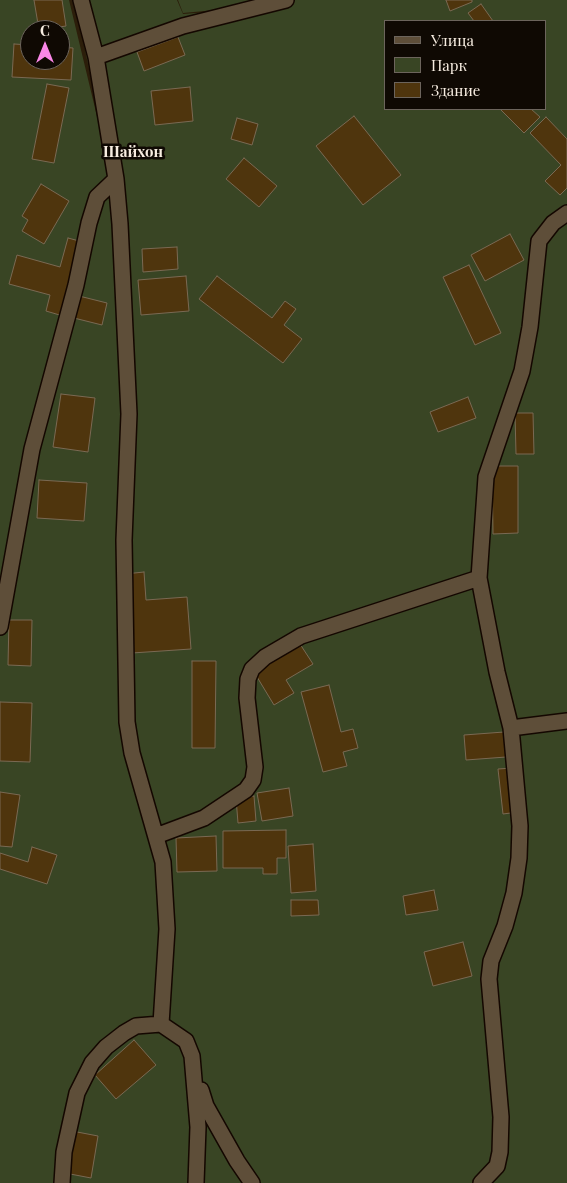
<!DOCTYPE html>
<html>
<head>
<meta charset="utf-8">
<style>
  body { margin:0 }
  #map { position:relative; width:567px; height:1183px; overflow:hidden; background:#2c1e0a; font-family:"Playfair Display",serif }
  canvas { display:block }
  .legend { position:absolute; left:384px; top:20px; width:162px; height:90px; box-sizing:border-box; background:#0f0903; border:1px solid #6c645c; margin:0; padding:6px 9px; list-style:none; font-size:15px; color:#f7ede1 }
  .legend li { display:flex; align-items:center; gap:10px; height:25px }
  .legend b { width:25px; border:1px solid #6c645c }
  .north { position:absolute; left:20px; top:20px; width:50px; height:50px; box-sizing:border-box; background:#0f0903; border:1px solid #6c645c; border-radius:50%; rotate:0deg; font-size:14px; font-weight:700; line-height:20px; text-align:center; color:#f7ede1 }
  .north::after { content:''; display:block; margin:auto; width:18px; height:22px; background:#fa87e7; clip-path:polygon(50% 0,100% 100%,50% 72%,0 100%) }
</style>
</head>
<body>
<div id="map">
<canvas width="567" height="1183"></canvas>
<ul class="legend">
<li><b style="height:6px;background:#5e4e39"></b>Улица</li>
<li><b style="height:14px;background:#394524"></b>Парк</li>
<li><b style="height:14px;background:#4f350d"></b>Здание</li>
</ul>
<div class="north">С</div>
</div>
<script>
const context = document.querySelector('canvas').getContext('2d');
context.lineJoin = 'round';
function fill(path, color) { context.fillStyle = color; context.fill(path, 'evenodd'); }
const shape = rows => new Path2D(rows.map(r => 'M' + r).join(''));
function trace(path, color, width, dash) { context.strokeStyle = color; context.lineWidth = width; context.lineCap = dash ? 'butt' : 'round'; context.setLineDash(dash || []); context.stroke(path); }
function drawText(font, color, halo, rows, align = 'center') {
  context.font = font + ' "Playfair Display",serif'; context.lineWidth = 5; context.setLineDash([]); context.textBaseline = 'middle'; context.strokeStyle = halo; context.fillStyle = color; for (const [text, x, y, turn = 0] of rows) {
    context.save(); context.translate(x, y); context.rotate((+turn || 0) * Math.PI / 180); context.textAlign = isNaN(turn) ? turn : align; if (halo) context.strokeText(text, 0, 0); context.fillText(text, 0, 0); context.restore();
  }
}
fill(shape([
  [0,0,69,0,113,183,81,31,72,0,177,0,183,14,248,9,291,0,567,0,567,1183,63,1183,78,1121,59,1183,0,1183],
  [386,21,546,21,546,109,386,109],
  [30,30,60,30,60,60,30,60],
  [178,0,289,0,248,7,183,13]
]), '#394524');
const building = shape([
  [34,0,62,0,66,26,39,30,34,0],
  [446,0,472,0,472,2,450,11,446,0],
  [481,4,493,21,474,21,468,13,481,4],
  [178,37,185,55,144,71,137,52,178,37],
  [14,44,30,45,30,60,60,60,60,47,73,48,71,80,12,77,14,44],
  [47,84,69,88,54,163,32,159,47,84],
  [190,87,193,121,155,125,151,91,190,87],
  [500,109,531,109,540,117,524,133,500,109],
  [354,116,401,175,363,205,316,146,354,116],
  [546,117,567,139,567,188,560,195,545,181,561,165,530,133,546,117],
  [237,118,258,124,252,145,231,139,237,118],
  [244,158,277,186,259,207,226,179,244,158],
  [41,184,69,201,44,244,22,231,28,220,22,216,41,184],
  [510,234,524,260,485,281,471,255,510,234],
  [68,238,83,242,63,316,46,311,50,295,9,284,17,255,60,267,68,238],
  [177,247,178,269,143,272,142,249,177,247],
  [469,265,501,333,475,345,443,277,469,265],
  [186,276,189,311,141,315,138,280,186,276],
  [217,276,272,318,285,301,296,309,284,325,302,339,283,363,199,299,217,276],
  [79,296,107,303,102,325,74,318,79,296],
  [61,394,95,398,88,452,53,447,61,394],
  [468,397,476,418,438,432,430,412,468,397],
  [515,413,533,413,534,454,516,454,515,413],
  [492,466,518,466,518,533,493,534,492,466],
  [39,480,87,483,84,521,37,518,39,480],
  [144,572,146,600,187,597,191,649,132,653,125,574,144,572],
  [9,620,32,620,31,666,8,665,9,620],
  [300,644,313,664,286,680,294,693,274,705,254,672,300,644],
  [192,661,216,661,215,748,192,748,192,661],
  [329,685,341,732,353,729,358,748,343,752,347,766,323,772,301,692,329,685],
  [0,702,32,703,30,762,0,761,0,702],
  [504,732,506,757,466,760,464,735,504,732],
  [513,768,518,812,503,814,498,769,513,768],
  [289,788,293,816,262,821,257,793,289,788],
  [0,792,20,795,12,847,0,846,0,792],
  [254,796,256,821,238,823,236,798,254,796],
  [286,830,286,858,277,858,277,874,263,874,263,868,223,868,223,831,286,830],
  [216,836,217,871,177,872,176,838,216,836],
  [313,844,316,891,291,893,288,846,313,844],
  [32,847,57,855,47,884,0,869,0,853,28,862,32,847],
  [434,890,438,910,406,915,403,896,434,890],
  [291,900,318,900,319,915,291,916,291,900],
  [463,942,472,976,433,986,424,952,463,942],
  [134,1040,156,1065,116,1099,95,1075,134,1040],
  [72,1131,98,1136,91,1178,65,1173,72,1131]
]);
fill(building, '#4f350d');
trace(building, '#7a6953', 1);
const minor = shape([
  [81,0,96,57,116,179,120,224,129,414,124,540,127,722,132,753,163,862,167,929,161,1024],
  [96,57,183,26,286,0],
  [0,627,32,449,76,285,89,223,97,197,116,179],
  [511,728,497,672,479,578,486,477,522,371,530,327,539,241,553,223,567,213],
  [156,836,204,818,246,790,253,780,255,767,247,698,248,679,252,669,265,657,301,636,479,578],
  [201,1090,206,1106,237,1161,252,1183],
  [62,1183,64,1152,77,1093,92,1063,106,1047,124,1033,136,1026,161,1024,186,1041,192,1056,198,1127,196,1183],
  [481,1183,497,1166,500,1152,501,1117,489,979,491,961,505,926,514,893,519,858,520,826,511,728,567,721]
]);
trace(minor, '#140700', 18);
trace(minor, '#5e4e39', 15);
drawText('bold 15px', '#f7ede1', '#0f0903', [
  ["Шайхон",133,152]
]);
</script>
</body>
</html>
